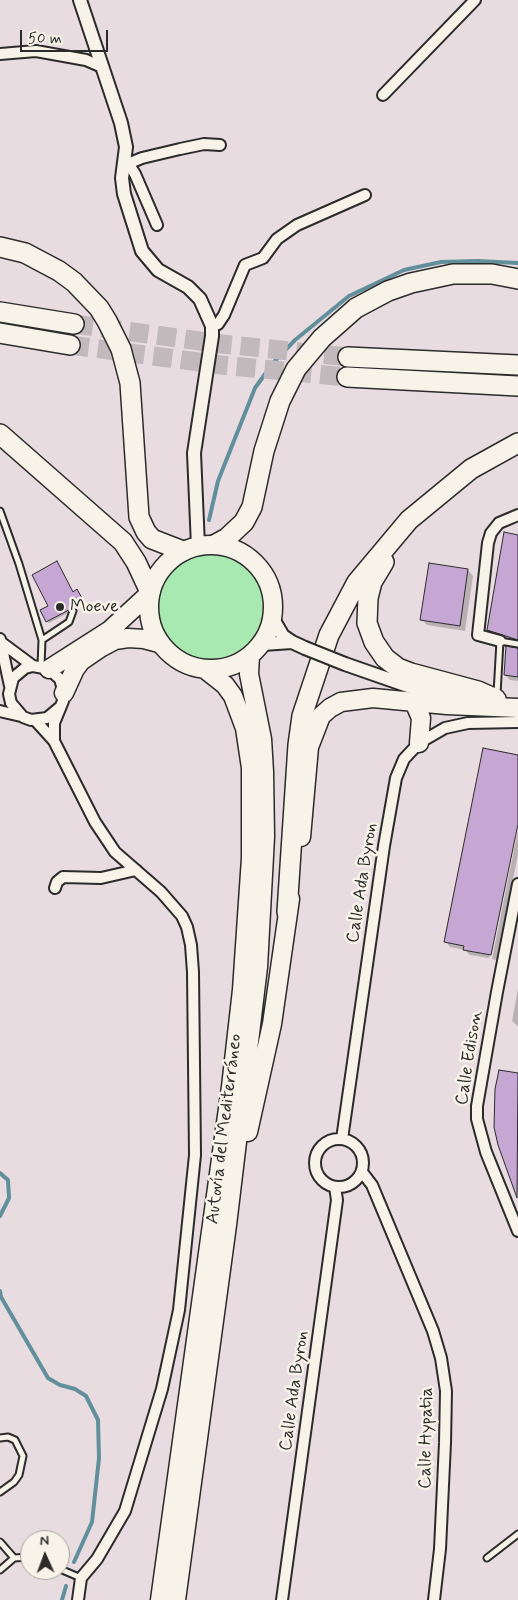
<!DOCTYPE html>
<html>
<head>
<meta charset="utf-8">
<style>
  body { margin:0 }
  #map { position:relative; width:518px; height:1600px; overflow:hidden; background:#e8dce1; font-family:Mynerve,sans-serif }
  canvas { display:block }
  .north { position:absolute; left:20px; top:1530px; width:50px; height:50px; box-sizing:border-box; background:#f7f3e8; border:1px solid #a5a39c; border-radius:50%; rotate:358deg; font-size:14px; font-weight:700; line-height:20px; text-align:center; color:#2b2b2b }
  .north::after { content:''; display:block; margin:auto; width:18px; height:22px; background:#2b2b2b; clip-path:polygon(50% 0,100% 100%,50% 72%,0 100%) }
  .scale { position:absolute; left:20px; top:30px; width:88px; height:22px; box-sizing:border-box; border:2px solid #2b2b2b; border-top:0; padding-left:6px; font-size:15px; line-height:18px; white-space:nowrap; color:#2b2b2b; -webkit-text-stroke:4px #f7f3e8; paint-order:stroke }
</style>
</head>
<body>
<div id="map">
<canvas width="518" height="1600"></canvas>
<div class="north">N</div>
<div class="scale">50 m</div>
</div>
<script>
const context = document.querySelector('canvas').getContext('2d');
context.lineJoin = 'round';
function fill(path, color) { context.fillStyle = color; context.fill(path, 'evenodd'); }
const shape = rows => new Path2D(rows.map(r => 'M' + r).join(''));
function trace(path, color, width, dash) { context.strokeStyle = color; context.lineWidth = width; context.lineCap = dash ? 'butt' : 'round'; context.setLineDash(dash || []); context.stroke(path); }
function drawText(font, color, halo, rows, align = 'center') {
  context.font = font + ' Mynerve,sans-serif'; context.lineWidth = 5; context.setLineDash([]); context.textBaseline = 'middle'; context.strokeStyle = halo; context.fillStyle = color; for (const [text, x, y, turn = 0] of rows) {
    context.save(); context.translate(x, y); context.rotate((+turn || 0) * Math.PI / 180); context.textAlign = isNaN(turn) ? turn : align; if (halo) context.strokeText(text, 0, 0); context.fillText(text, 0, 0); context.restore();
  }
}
fill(shape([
  '157 606a53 53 0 1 1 106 0a53 53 0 1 1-106 0Z'
]), '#a8e8b1');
fill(shape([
  [518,536,518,643,494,635,489,630],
  [468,570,473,576,465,631,427,625,422,620],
  [78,592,85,604,49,623,47,621,42,611,73,593],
  [518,649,518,681,510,680,505,675],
  [518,756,518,818,489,958,470,955,465,950,450,947,445,941],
  [518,830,518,854,497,960,492,959],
  [518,989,518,1026,512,1021],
  [500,1071,518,1075,518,1195,511,1180]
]), '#0003');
trace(shape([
  [209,520,218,481,255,388,273,363,295,340,349,296,404,270,441,262,478,261,518,263],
  [0,1173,8,1180,9,1198,0,1216],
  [0,1291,1,1297,48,1378,60,1385,75,1389,86,1396,98,1420,99,1458,92,1522,74,1562],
  [62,1600,66,1586]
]), '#628f9c', 4);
const building = shape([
  [504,532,518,535,518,640,487,630,504,532],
  [57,561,73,592,77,589,84,602,46,622,40,610,48,606,32,575,57,561],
  [429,563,468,569,460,626,420,620,429,563],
  [506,646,518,648,518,677,504,675,506,646],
  [483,748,518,755,518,824,491,955,463,950,464,946,444,942,483,748],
  [499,1070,518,1073,517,1198,498,1145,494,1127,495,1089,499,1070]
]);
fill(building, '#c6a6d2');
trace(building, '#2b2b2b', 1);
trace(shape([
  [74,324,222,344,348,357],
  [70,345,221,365,347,377]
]), '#c2b9bd', 19, [19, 9]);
const service = shape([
  [0,511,19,564,42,640],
  [41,666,42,640,69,622,73,611],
  [497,694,500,641,518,644],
  [0,1438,8,1437,15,1440,23,1456,19,1475,14,1482,0,1492],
  [0,1542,14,1558],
  [487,1558,518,1534],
  [60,1569,81,1578],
  [0,1570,14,1558,30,1557]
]);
const minor = shape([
  [0,54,36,51,86,60,102,67],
  [383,95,475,0],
  [126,160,135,174,157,225],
  [130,163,142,158,180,149,204,144,220,145],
  [212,326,218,324,224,315,245,265,263,258,277,239,297,225,365,195],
  [0,639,10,686],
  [500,641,478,635,488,543,491,533,499,523,518,515],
  [2,643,33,666],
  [0,711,21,716],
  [35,720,54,741,95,822,115,852,161,892,182,916,187,927,191,945,193,972,195,1155,179,1310,162,1389,125,1511,97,1559,81,1578,78,1600],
  [54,740,54,723,63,701,64,693,60,679,49,669,33,666,25,668,13,678,9,694,11,703,23,717,31,720,47,718,59,708],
  [518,884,497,992,477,1106,477,1119,486,1152,518,1231],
  [55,888,57,882,63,877,101,878,136,870],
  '315 1163a24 24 0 1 1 48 0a24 24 0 1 1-48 0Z',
  [342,1139,384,846,396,778,404,759,419,743,445,728,468,723,518,722],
  [362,1172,372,1185,433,1331,441,1358,446,1391,445,1443,440,1549,434,1600],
  [282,1600,337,1200,335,1187]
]);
const tertiary = shape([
  [80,0,121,123,126,147,122,178,124,194,142,251,158,270,188,287,200,299,212,326,212,336,194,453,198,546],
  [273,619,283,636,292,642,305,648],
  [263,644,292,642],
  [345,664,411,687,473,697]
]);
const trunk = shape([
  '149 607a62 62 0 1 1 124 0a62 62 0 1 1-124 0Z',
  [49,669,110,630,149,594],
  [64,693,75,669,81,661,100,648,115,640,128,638,144,639,159,643],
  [414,702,421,718,419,743],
  [301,837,309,747,321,716,330,708,341,702,373,698,447,705,518,708],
  [248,1132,272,1024,290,899],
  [160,1600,231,1087,242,990,251,858,251,768,245,728,233,696,225,685,206,670],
  [176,1600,227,1225,258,967,265,837,264,772,262,739,249,674,250,656]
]);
const motorway = shape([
  [0,247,25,253,59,271,74,282,99,308,107,321,121,349,130,383,139,517,146,532,152,539,183,551],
  [0,312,74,324],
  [0,333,70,345],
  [348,357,518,365],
  [347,377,518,386],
  [0,434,123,542,136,562,150,592],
  [216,544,227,538,244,522,252,507,264,451,280,401,296,369,322,338,356,308,388,291,411,283,453,274,492,274,518,279],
  [384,562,372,582,368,598,367,623,374,642,385,658,398,668,411,673,478,691,496,699],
  [287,912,298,745,302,716,329,635,357,582,409,520,471,469,518,443]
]);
trace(service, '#2b2b2b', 9);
trace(minor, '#2b2b2b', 14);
trace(tertiary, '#2b2b2b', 16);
trace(trunk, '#2b2b2b', 21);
trace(motorway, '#2b2b2b', 22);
trace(service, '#f7f3e8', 5);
trace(minor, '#f7f3e8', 10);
trace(tertiary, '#f7f3e8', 12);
trace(trunk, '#f7f3e8', 18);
trace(motorway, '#f7f3e8', 19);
const tertiaryBridge = shape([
  [305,648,345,664]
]);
trace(tertiaryBridge, '#2b2b2b', 16, []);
trace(tertiaryBridge, '#f7f3e8', 12);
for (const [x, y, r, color] of [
  [60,607,5,"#2b2b2b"]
]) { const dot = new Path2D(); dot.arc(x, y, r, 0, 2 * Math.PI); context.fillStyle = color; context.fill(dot); trace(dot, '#f7f3e8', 2); }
drawText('18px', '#2b2b2b', '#f7f3e8', [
  ["Moeve",70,607]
], 'left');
drawText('18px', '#2b2b2b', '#f7f3e8', [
  ["Calle Ada Byron",363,883,-81],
  ["Calle Edison",470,1058,-81],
  ["Autovía del Mediterráneo",225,1129,-83],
  ["Calle Ada Byron",295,1391,-82],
  ["Calle Hypatia",427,1438,-89]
]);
</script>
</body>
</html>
